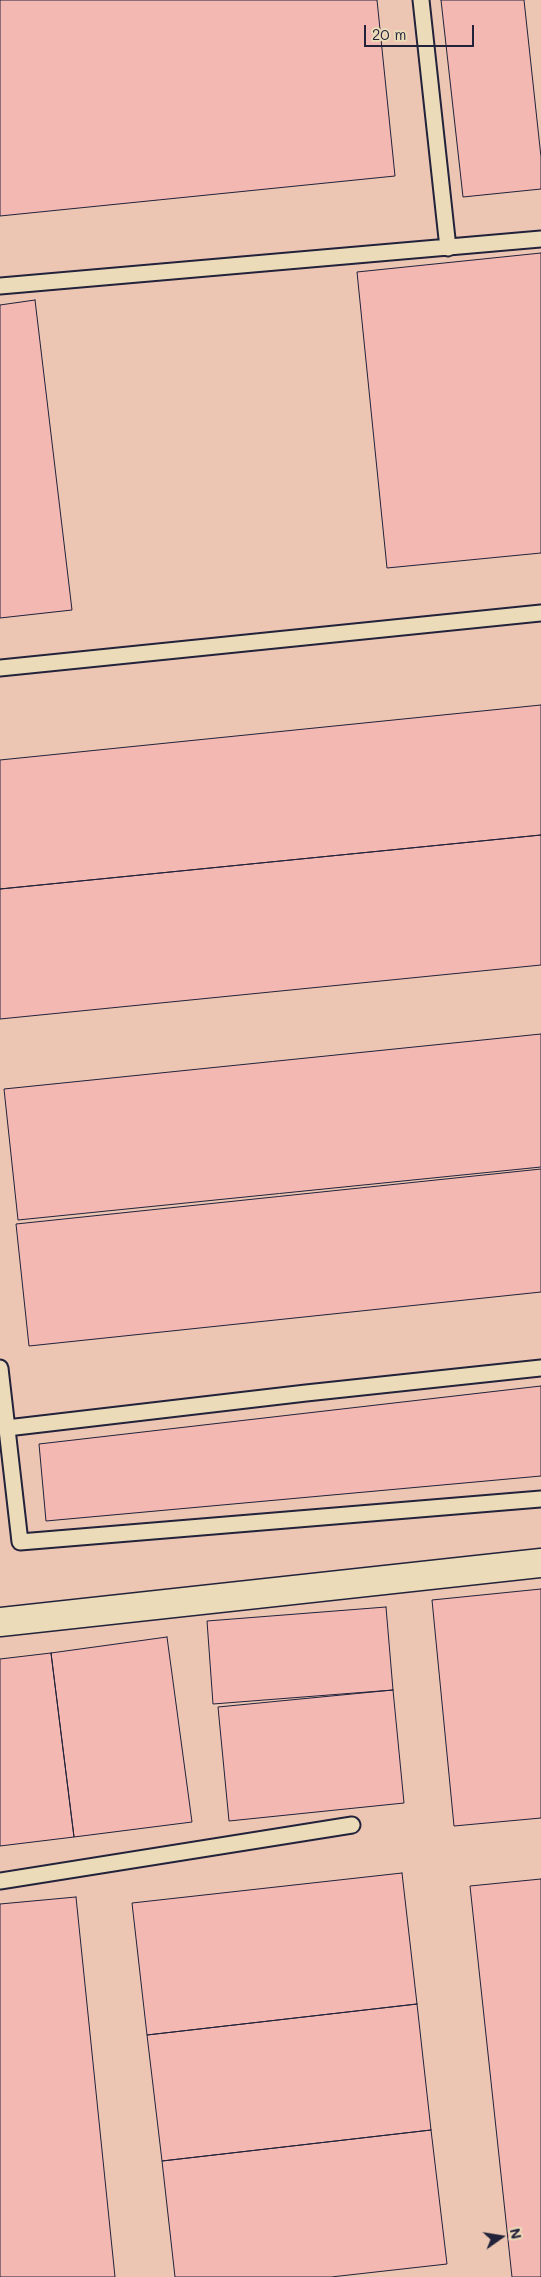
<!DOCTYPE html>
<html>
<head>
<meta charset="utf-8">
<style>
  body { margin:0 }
  #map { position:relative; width:541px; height:2277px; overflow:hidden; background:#eed0b6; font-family:Mali,sans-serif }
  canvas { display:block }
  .north { position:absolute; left:476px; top:2212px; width:50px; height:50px; -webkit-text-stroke:4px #ecdbb8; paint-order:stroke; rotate:77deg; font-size:14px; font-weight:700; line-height:20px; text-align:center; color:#22223b }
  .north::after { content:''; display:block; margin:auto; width:18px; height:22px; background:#22223b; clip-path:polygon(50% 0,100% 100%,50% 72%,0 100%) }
  .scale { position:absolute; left:364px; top:25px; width:110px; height:22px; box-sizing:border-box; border:2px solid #22223b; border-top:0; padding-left:6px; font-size:15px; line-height:18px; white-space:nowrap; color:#22223b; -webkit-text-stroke:4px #ecdbb8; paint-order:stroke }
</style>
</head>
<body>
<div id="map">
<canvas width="541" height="2277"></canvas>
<div class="north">N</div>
<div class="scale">20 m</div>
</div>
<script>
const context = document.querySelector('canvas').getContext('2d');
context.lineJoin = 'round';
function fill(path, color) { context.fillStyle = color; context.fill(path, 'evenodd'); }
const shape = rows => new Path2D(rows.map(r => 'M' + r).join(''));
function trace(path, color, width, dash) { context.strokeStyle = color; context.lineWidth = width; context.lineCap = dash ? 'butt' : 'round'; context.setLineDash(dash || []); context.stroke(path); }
fill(shape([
  [0,0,541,0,541,2277,0,2277]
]), '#ecc6b3');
const building = shape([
  [0,0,377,0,395,176,0,216,0,0],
  [441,0,524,0,541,157,541,189,463,197,441,0],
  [541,253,541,553,387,568,357,272,541,253],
  [35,300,72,610,0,618,0,305,35,300],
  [541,705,541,835,0,889,0,760,541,705],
  [541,835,541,965,0,1019,0,889,541,835],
  [541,1034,541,1167,18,1220,4,1089,541,1034],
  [541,1169,541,1292,29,1346,16,1224,541,1169],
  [541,1386,541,1476,46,1521,39,1444,541,1386],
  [541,1589,541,1818,454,1826,432,1600,541,1589],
  [386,1607,393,1690,213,1704,207,1621,386,1607],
  [167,1637,192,1822,74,1837,51,1653,167,1637],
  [51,1653,74,1837,0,1846,0,1659,51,1653],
  [393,1690,404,1803,229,1821,218,1707,393,1690],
  [402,1873,417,2004,147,2035,132,1903,402,1873],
  [541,1879,541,2277,512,2277,470,1886,541,1879],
  [76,1897,115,2277,0,2277,0,1904,76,1897],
  [417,2004,431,2130,162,2161,147,2035,417,2004],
  [431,2130,447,2264,331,2277,175,2277,162,2161,431,2130]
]);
fill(building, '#f3b8b2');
trace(building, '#22223b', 1);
const service = shape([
  [421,0,448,248],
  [0,286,541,239],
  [0,668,541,613],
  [0,1368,20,1542,541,1499],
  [7,1428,306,1393,541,1368],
  [0,1881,352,1825]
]);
const minor = shape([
  [0,1622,541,1563]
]);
trace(service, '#22223b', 19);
trace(minor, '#22223b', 31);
trace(service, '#ecdbb8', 15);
trace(minor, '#ecdbb8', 28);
</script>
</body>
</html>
